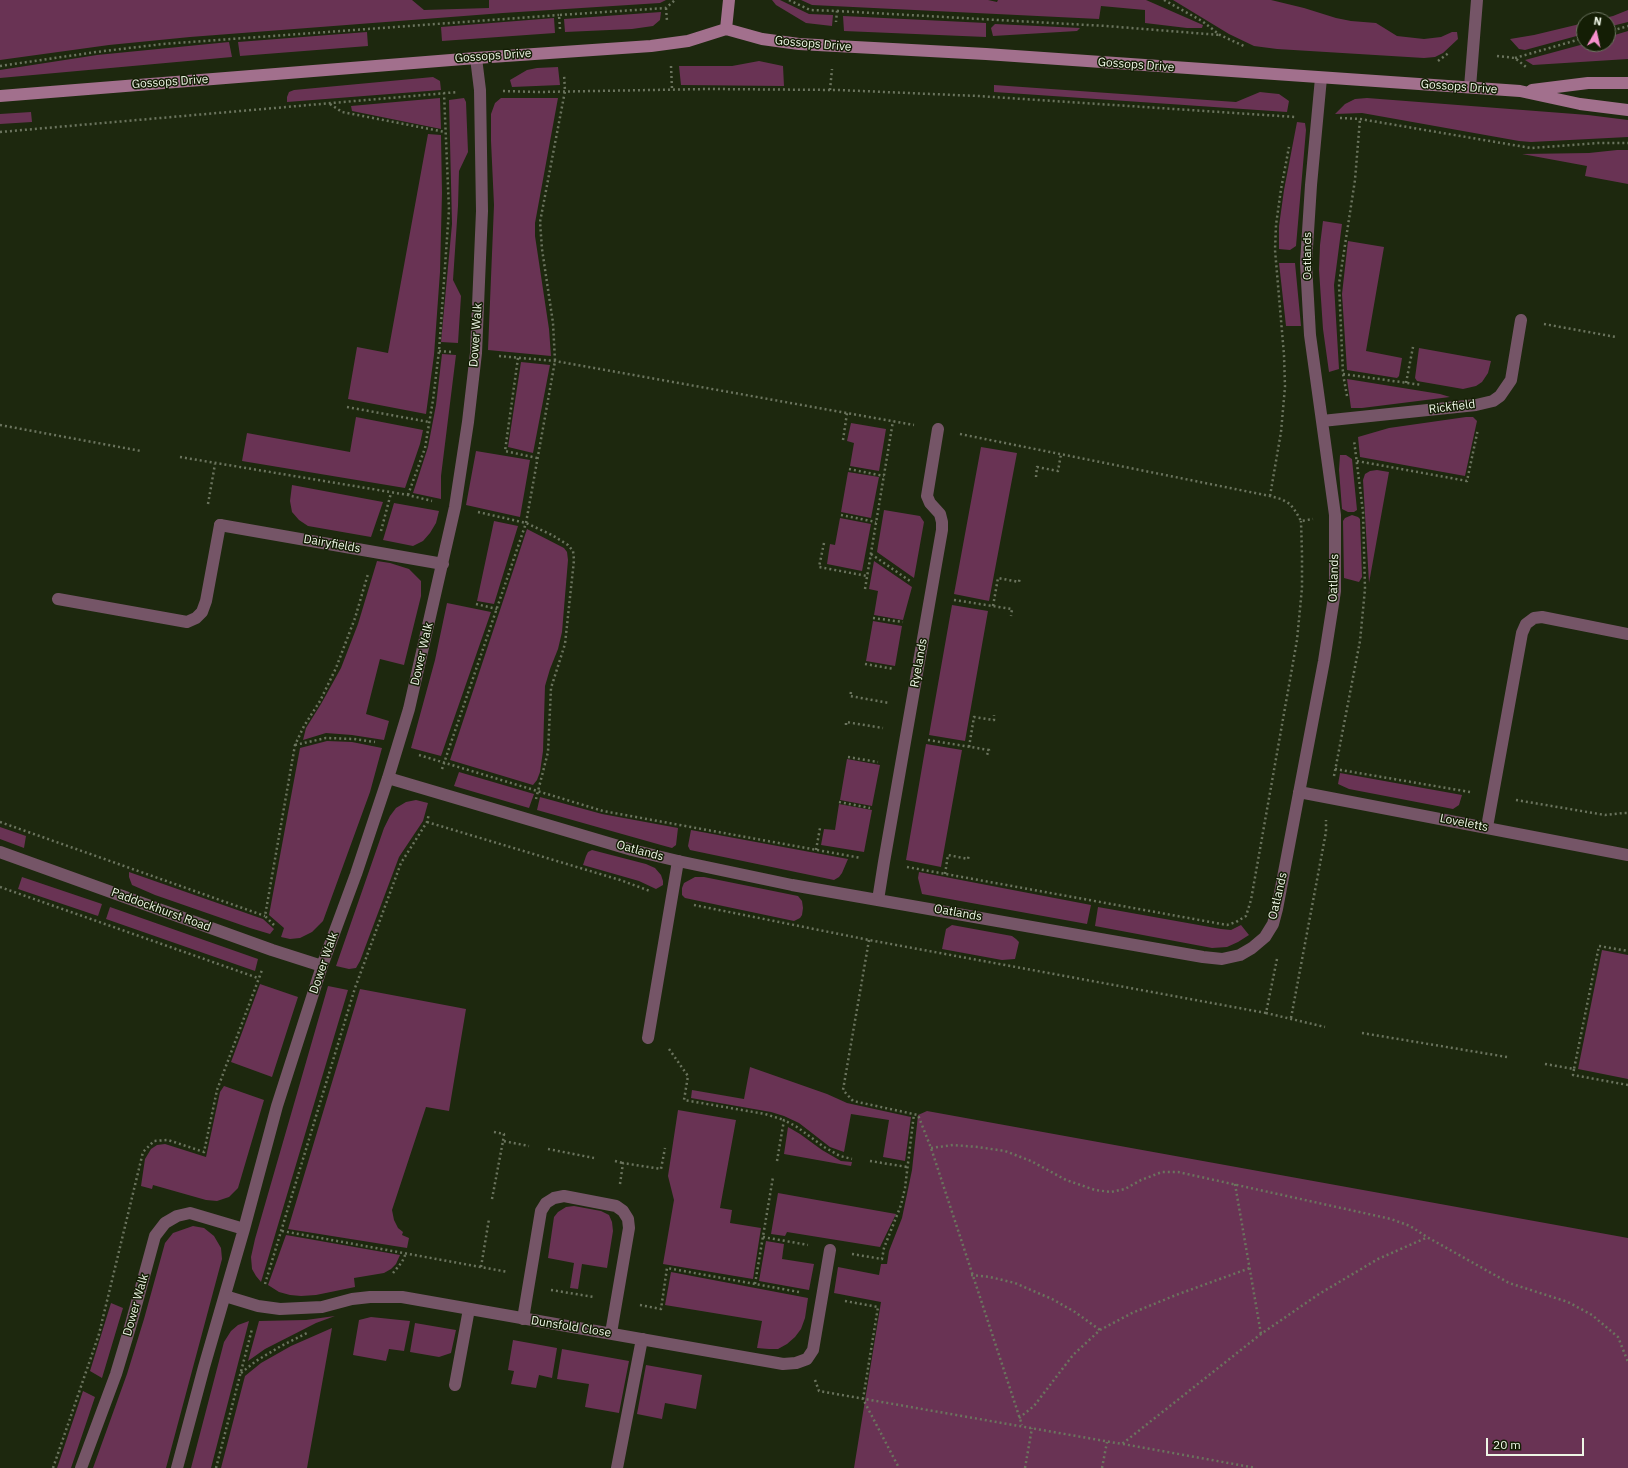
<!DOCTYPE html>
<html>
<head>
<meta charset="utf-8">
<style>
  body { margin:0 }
  #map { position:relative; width:1628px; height:1468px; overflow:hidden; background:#1d280e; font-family:"IBM Plex Sans",sans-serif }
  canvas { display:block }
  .north { position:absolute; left:1576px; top:12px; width:40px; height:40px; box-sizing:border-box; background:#141e05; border:1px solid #6b745f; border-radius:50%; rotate:9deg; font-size:11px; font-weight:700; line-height:16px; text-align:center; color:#eef6e6 }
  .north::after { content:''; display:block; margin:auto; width:14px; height:18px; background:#f790cd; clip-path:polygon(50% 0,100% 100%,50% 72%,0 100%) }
  .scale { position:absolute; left:1486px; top:1438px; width:98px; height:18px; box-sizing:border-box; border:2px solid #eef6e6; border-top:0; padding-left:5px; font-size:12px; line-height:14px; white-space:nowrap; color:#eef6e6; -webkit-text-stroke:3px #141e05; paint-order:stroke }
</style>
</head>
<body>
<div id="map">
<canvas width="1628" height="1468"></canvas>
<div class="north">N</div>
<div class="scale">20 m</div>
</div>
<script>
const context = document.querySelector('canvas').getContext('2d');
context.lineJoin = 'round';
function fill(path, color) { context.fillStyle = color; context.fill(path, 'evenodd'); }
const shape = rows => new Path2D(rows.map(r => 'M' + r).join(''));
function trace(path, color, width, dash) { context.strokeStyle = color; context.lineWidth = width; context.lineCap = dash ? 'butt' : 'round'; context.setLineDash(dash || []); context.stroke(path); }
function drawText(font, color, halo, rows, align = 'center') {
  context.font = font + ' "IBM Plex Sans",sans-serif'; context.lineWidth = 3; context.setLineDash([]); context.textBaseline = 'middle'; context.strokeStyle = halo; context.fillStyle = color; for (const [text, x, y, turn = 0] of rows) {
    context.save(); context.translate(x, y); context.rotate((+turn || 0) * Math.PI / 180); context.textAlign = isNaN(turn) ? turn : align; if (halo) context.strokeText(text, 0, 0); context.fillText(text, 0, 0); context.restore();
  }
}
fill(shape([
  [0,0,412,0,424,10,489,8,489,0,666,0,660,3,503,13,190,37,109,45,0,60],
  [772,0,780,0,809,14,833,15,832,26,806,23,776,5],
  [801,0,988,0,997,2,998,0,1146,0,1203,25,1202,28,1187,28,1145,23,1145,10,1101,6,1099,19,812,5],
  [1173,0,1271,0,1304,8,1336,18,1351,21,1376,23,1397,36,1424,39,1441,37,1452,32,1457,32,1458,39,1443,53,1435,57,1424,58,1277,49,1254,46,1229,34],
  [1628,10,1628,22,1608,27,1608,20,1596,20,1613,16],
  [661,12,660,20,653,26,632,29,565,32,564,19],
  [843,16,986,23,986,37,844,31],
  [554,18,555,33,442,41,441,27],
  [1584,23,1584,34,1525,50,1519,49,1510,39,1534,35],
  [995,24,1080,28,1077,31,993,36,991,28],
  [1628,31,1628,59,1533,65,1525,60,1584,44,1608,44,1608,37],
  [367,32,368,46,240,56,238,42],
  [229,42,232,57,0,78,0,70,97,55],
  [759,61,783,66,784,86,681,85,679,66,732,66],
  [558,67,560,85,512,87,510,80,527,70,537,68],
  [433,77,440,81,441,90,287,102,287,97,289,92,294,90],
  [994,85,1236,102,1260,92,1269,93,1279,94,1289,101,1287,112,994,92],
  [440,98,441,129,352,111,351,106],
  [464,98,466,102,468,152,459,171,458,206,453,280,461,296,458,343,441,342,452,224,449,100],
  [501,98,558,98,535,223,535,236,549,329,551,356,488,350,494,205,491,141,491,114,495,103],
  [1367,98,1588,115,1628,120,1628,137,1531,142,1519,141,1362,113,1335,114,1345,104,1355,99],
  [31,112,32,122,0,124,0,114],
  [1297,122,1305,123,1306,130,1296,246,1290,250,1279,249,1279,226,1284,190],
  [428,134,441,135,442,193,440,272,434,355,426,414,348,399,357,347,388,353],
  [1617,150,1628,150,1628,184,1585,176,1587,166,1522,154,1589,153],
  [1323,221,1342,224,1334,285,1339,369,1329,372,1323,329,1319,270,1320,245],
  [1348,241,1384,247,1366,351,1402,358,1399,376,1397,378,1347,370,1342,294],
  [1279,263,1295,263,1301,326,1286,326],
  [1419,348,1491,361,1488,373,1482,382,1476,386,1463,389,1417,381,1415,378],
  [442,354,456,355,441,476,441,499,413,493,428,447,436,405],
  [521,362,550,365,533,453,508,447],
  [1347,379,1440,394,1450,397,1362,408,1351,408],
  [356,417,423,430,420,444,405,488,242,461,247,433,350,452],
  [1466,417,1473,417,1477,421,1465,476,1360,457,1358,437,1389,428],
  [851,423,886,429,879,471,850,466,854,443,847,441],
  [981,447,1017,453,989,601,954,594],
  [476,451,530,460,520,517,466,505],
  [1340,455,1346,455,1352,459,1357,510,1354,512,1348,512,1342,509,1339,470],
  [1377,470,1389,472,1369,583,1363,480,1365,474,1370,471],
  [848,472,879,477,871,518,841,512],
  [292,485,383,502,371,537,308,526,299,520,292,512,290,501],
  [394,503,439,511,436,523,430,533,423,541,413,546,383,540],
  [884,510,920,516,924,522,914,578,877,552],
  [1352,515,1358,517,1360,519,1362,577,1359,582,1344,578,1343,521,1345,518],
  [840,518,871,524,862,571,827,564,830,544,835,545],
  [494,521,518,526,494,604,477,601],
  [527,529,564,548,567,552,568,560,562,632,558,649,550,669,545,686,543,751,540,772,537,780,533,785,450,760],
  [377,561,390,563,409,569,421,581,421,596,404,665,380,659,366,714,389,721,384,740,352,735,326,733,303,740,306,728,321,704,341,668,358,624],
  [874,561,912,587,903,620,874,615,878,591,869,589],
  [447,603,491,612,441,756,411,748,435,660],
  [952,605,988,611,965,741,929,735],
  [873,621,902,626,895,666,866,661],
  [327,741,352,742,382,748,370,792,323,921,312,932,300,938,290,939,281,937,284,928,269,915,300,748],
  [926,744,962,750,941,867,906,860],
  [847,759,880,765,872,806,840,800],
  [459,772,534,794,529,808,454,786],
  [1340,773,1462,795,1459,805,1453,809,1349,789,1338,784],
  [540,797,602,814,678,828,676,845,672,848,661,845,537,810],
  [416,800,428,803,423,821,399,857,360,961,356,968,349,969,336,966,384,828,390,816,396,808,406,802],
  [839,804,872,810,864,852,821,845,824,829,835,830],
  [0,827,26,836,24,848,0,839],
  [691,830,848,859,842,873,839,877,834,880,690,850,688,846],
  [592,850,646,864,655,868,661,875,663,881,663,885,656,889,639,881,583,865,586,856,588,852],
  [129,872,263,919,274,929,270,934,250,928,155,895,132,885,129,877],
  [919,872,1091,905,1087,924,922,894,918,878],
  [22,877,102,904,98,916,18,889],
  [695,877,704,877,798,896,802,901,803,908,802,915,800,918,794,921,685,898,682,895,682,888,684,883],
  [110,907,258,959,255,971,106,919],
  [1098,907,1221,929,1231,930,1241,925,1249,935,1238,942,1227,947,1212,948,1095,926],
  [952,925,1012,936,1016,939,1019,942,1015,959,1002,960,942,949,946,929],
  [1602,950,1628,955,1628,1079,1578,1069],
  [260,984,298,997,272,1077,231,1062],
  [328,986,348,990,261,1282,256,1276,252,1269,251,1257,255,1239],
  [360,989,466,1009,449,1111,426,1107,392,1210,394,1220,398,1228,403,1232,402,1235,409,1238,407,1248,288,1229],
  [750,1067,827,1094,847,1103,911,1117,905,1161,883,1157,889,1120,851,1114,844,1152,830,1147,799,1123,784,1116,771,1112,691,1098,692,1090,744,1099],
  [224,1086,264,1100,238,1188,229,1197,217,1201,206,1200,153,1185,152,1189,141,1186,145,1159,151,1149,157,1145,165,1144,206,1157,220,1092],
  [678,1110,736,1120,720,1208,732,1210,730,1223,761,1228,753,1279,663,1264,674,1200,668,1176],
  [927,1111,1628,1238,1628,1468,854,1468,881,1302,834,1293,838,1267,879,1275,881,1264,887,1264,889,1251,902,1218,912,1170,918,1115],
  [788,1127,800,1134,822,1150,841,1161,852,1162,851,1166,784,1154],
  [778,1193,817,1200,896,1214,880,1247,787,1232,785,1236,771,1234],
  [574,1206,601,1211,609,1215,612,1222,613,1231,607,1268,582,1264,578,1289,570,1288,574,1263,548,1258,554,1217,558,1212,566,1207],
  [193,1226,204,1228,214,1236,221,1248,222,1259,166,1468,93,1468,127,1374,144,1319,165,1243,173,1233],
  [286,1235,400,1255,396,1264,391,1269,384,1273,354,1278,355,1287,316,1295,301,1296,290,1295,279,1292,268,1285],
  [766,1241,784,1244,782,1259,814,1264,809,1290,759,1281],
  [671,1272,808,1298,805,1318,801,1329,795,1337,787,1344,778,1349,769,1349,757,1348,762,1321,665,1305],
  [111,1303,123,1308,102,1378,90,1371],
  [335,1316,316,1323,265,1349,248,1361,259,1321,306,1320],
  [371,1317,410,1321,404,1351,389,1349,386,1361,353,1355,359,1320],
  [249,1321,211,1468,191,1468,224,1342,231,1331,238,1325],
  [415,1323,456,1330,451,1353,439,1357,410,1352],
  [332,1328,307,1468,221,1468,245,1376,261,1363,291,1346],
  [513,1340,557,1348,552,1378,539,1375,536,1388,511,1384,514,1371,508,1370],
  [562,1349,629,1361,619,1413,585,1407,589,1384,557,1379],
  [646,1365,702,1375,696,1409,665,1403,662,1419,637,1414],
  [83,1391,95,1397,71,1468,57,1468]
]), '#693354');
trace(shape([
  [789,0,810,10,837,11,836,22],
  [1164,0,1202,21,1220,35,1246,47],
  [666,8,667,21],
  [837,11,1106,26,1220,35],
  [560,29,559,15,666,8,675,0],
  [1608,32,1628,26],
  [1497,56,1515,58,1526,67],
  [1515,58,1584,38],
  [1438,61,1450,52],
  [0,66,96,52,163,44,559,15],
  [671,66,672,89],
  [830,90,832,69],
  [503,91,538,92,709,89,838,90,978,96,1295,117],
  [330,104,342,112,445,132],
  [1340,118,1360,119,1531,148,1599,143,1628,143],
  [0,132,458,92],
  [1544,324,1616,337],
  [439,351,452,352],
  [499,356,555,361,914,425],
  [518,358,505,451,537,458],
  [1343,374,1422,385],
  [1406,383,1413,347],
  [1347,396,1343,374,1339,284,1355,180,1360,119],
  [347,407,429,422],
  [0,425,141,451],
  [960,434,1270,496,1281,499,1290,504,1296,512,1301,521,1313,519],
  [843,440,847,413],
  [180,457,408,495,432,501],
  [1357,461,1467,481,1478,429],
  [849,469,884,476],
  [1036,477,1037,467,1058,471,1061,454],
  [408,495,425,448,433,400,439,351,449,210,444,93],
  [1270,496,1281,432,1285,387,1284,355,1275,250,1276,225,1281,189,1289,147],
  [208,504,215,464],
  [478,512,526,523,552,535,568,545,573,551,574,560,565,644,551,688,548,752,536,799],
  [841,515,876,522],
  [381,531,391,493],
  [824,543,819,567,867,576],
  [871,554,910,581],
  [865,589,893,421],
  [954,600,1012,609,1011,616],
  [476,604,497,609],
  [993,606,998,578,1019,582,1020,577],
  [873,618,903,622],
  [865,664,894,669],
  [851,692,850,696,889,703],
  [846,725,846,722,883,728],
  [928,740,989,750,987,755],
  [295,745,326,738,354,739,375,742],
  [969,747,974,717,994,720,994,715],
  [419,755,603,811,861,858],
  [848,757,878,762],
  [442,769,526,523,555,361,553,323,542,249,540,222,565,91,564,74],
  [1335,769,1470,792],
  [1334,776,1360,641,1365,589,1363,512,1354,440],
  [1516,800,1605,815,1623,813,1628,813],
  [839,802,870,808],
  [0,822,265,916],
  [427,822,620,880,650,891],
  [816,850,820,828],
  [907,867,1227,925,1236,922,1246,916,1251,900,1297,640,1302,588,1302,554,1301,521],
  [945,874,948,855,968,859,969,854],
  [0,887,258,978],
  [694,905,869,940,1266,1013],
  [274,925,265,916,295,745,304,726,320,701,336,668,355,618,368,574],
  [869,940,843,1090,853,1101,918,1115,931,1148,1022,1425],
  [1277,959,1266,1013,1325,1027],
  [1291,1018,1326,832,1326,820],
  [1362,1033,1507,1057],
  [669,1049,688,1076,684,1100,765,1114,784,1120],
  [1545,1064,1574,1069,1599,946,1628,951],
  [1574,1069,1573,1075,1628,1085],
  [494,1132,504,1134,503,1141],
  [931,1148,953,1145,978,1147,1005,1151,1031,1161,1066,1180,1095,1190,1111,1192,1125,1189,1141,1180,1162,1172,1178,1172,1391,1219,1410,1226,1427,1237,1509,1283,1568,1302,1592,1315,1618,1337,1628,1362],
  [548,1149,594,1158],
  [615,1161,623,1163],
  [777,1161,784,1120,797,1127,824,1147,840,1156,852,1159],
  [870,1161,907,1167],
  [620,1184,623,1163,661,1169,665,1148],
  [1235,1184,1261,1334],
  [492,1199,503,1141,529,1146],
  [282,1231,508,1272],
  [763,1237,808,1245],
  [852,1254,882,1259,884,1248,901,1205,905,1188,914,1114],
  [481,1267,489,1219],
  [393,1273,402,1262,406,1253],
  [971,1275,990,1277,1015,1283,1052,1299,1075,1312,1100,1330],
  [265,1284,355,988,401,863,427,822,429,814],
  [755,1284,773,1177],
  [551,1290,594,1297],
  [845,1301,878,1307,863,1399,899,1468],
  [640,1305,661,1309,667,1268,799,1292],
  [241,1373,256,1361,281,1346,309,1332],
  [815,1380,819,1391,1122,1444,1261,1334,1319,1294,1378,1259,1426,1238],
  [1019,1418,1034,1406,1073,1355,1100,1330,1132,1313,1176,1295,1250,1268],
  [1123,1444,1256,1468],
  [53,1468,99,1334,143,1152,154,1141,168,1140,204,1152,217,1090,262,970],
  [216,1468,252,1329],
  [1025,1468,1032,1428],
  [1102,1468,1107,1442]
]), '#6b745e', 2.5, [2, 3]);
trace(shape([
  [58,599,187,622,196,618,202,612,206,601,220,525],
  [1487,827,1522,633,1526,624,1534,618,1542,617,1628,634],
  [648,1038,678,861],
  [523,1319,541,1211,546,1203,554,1198,564,1196,616,1206,623,1211,628,1219,629,1228,611,1333],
  [455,1385,469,1309],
  [617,1468,642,1339]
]), '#755567', 12);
trace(shape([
  [1470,87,1477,0],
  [1322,421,1476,405,1493,401,1500,396,1511,380,1521,320],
  [220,525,443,564],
  [388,778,632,850,678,861,792,885,1203,957,1222,959,1240,955,1252,948,1265,937,1273,924,1277,909,1324,661,1335,591,1335,515,1310,335,1306,263,1311,185,1321,78],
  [1299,792,1628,855],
  [0,852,272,950,322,966],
  [878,900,884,862,942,530,942,522,940,514,930,503,927,496,938,429],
  [225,1296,258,1306,280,1309,322,1307,352,1299,370,1297,402,1297,783,1364,796,1363,807,1359,813,1350,830,1250],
  [81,1468,116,1374,131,1324,155,1236,165,1223,177,1216,190,1213,244,1229],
  [177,1468,204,1367,244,1229,277,1106,322,966,356,874,388,778,409,709,455,507,468,422,476,353,482,211,480,90,476,58]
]), '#755567', 12);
trace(shape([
  [726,29,729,0],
  [1532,90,1588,83,1628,83],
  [0,96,476,58,651,46,688,41,726,29,762,39,799,44,986,54,1520,91,1580,104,1628,110]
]), '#a2708d', 12);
drawText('12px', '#eef6e6', '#141e05', [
  ["Gossops Drive",813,44,5],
  ["Gossops Drive",493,56,-4],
  ["Gossops Drive",1136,65,4],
  ["Gossops Drive",170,82,-4],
  ["Gossops Drive",1459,87,4],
  ["Oatlands",1308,256,-90],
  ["Dower Walk",476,335,-86],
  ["Rickfield",1452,407,-7],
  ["Dairyfields",332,544,10],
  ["Oatlands",1334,578,-88],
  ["Dower Walk",422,654,-77],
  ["Ryelands",919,663,-80],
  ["Loveletts",1464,823,11],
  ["Oatlands",640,851,15],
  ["Oatlands",1278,896,-77],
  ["Paddockhurst Road",161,910,20],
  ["Oatlands",958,913,10],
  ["Dower Walk",324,963,-71],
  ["Dower Walk",136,1305,-74],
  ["Dunsfold Close",571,1327,9]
]);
</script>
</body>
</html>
